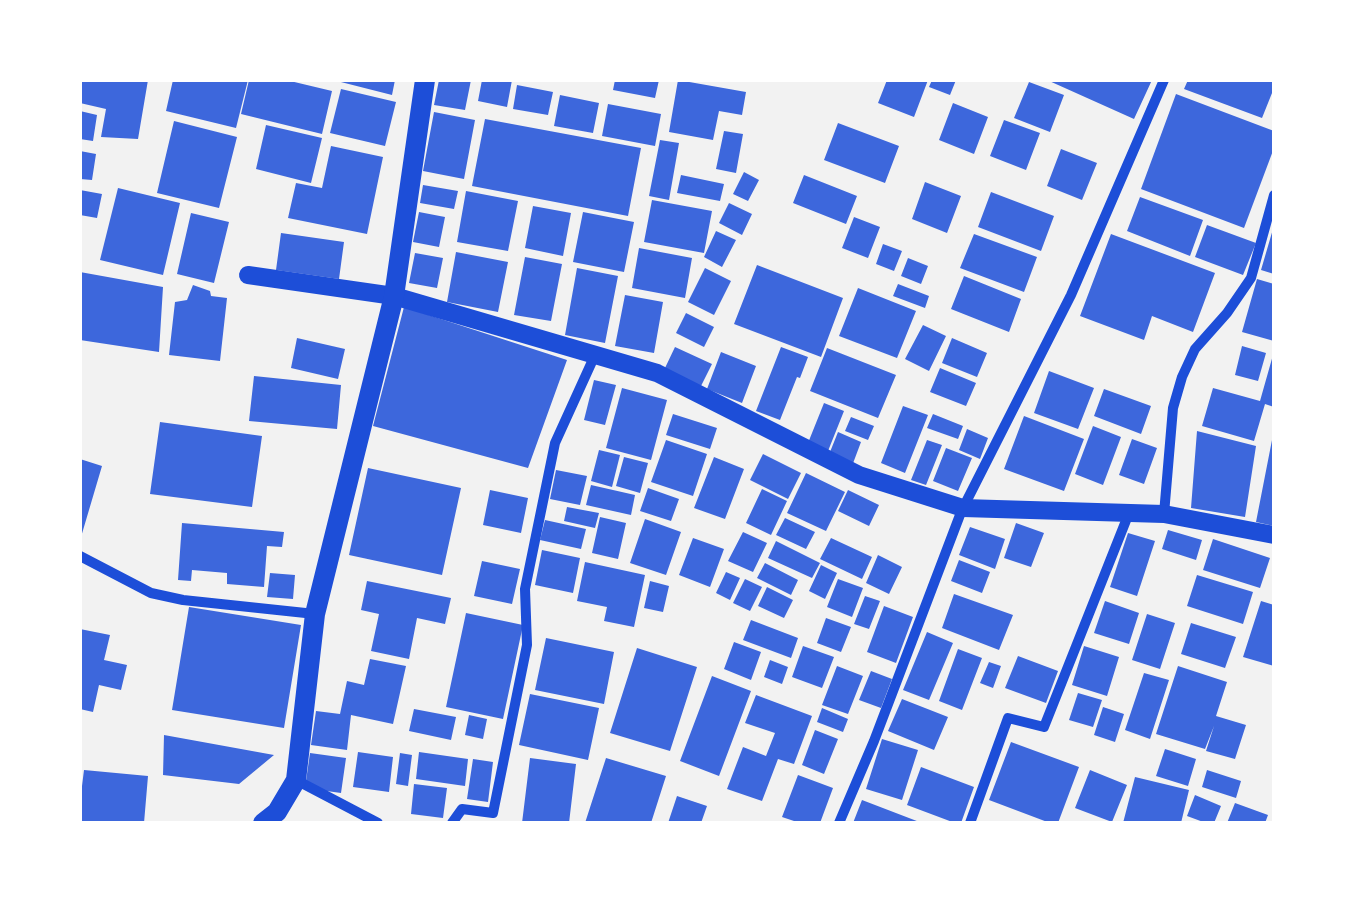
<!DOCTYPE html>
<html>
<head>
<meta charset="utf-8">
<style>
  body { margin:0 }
  #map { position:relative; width:1354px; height:903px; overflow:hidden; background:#f2f2f2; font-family:"PT Sans Narrow",sans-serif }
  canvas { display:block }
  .frame { position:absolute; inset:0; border:82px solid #fff; pointer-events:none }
</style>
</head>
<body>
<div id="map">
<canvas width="1354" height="903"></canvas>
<div class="frame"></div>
</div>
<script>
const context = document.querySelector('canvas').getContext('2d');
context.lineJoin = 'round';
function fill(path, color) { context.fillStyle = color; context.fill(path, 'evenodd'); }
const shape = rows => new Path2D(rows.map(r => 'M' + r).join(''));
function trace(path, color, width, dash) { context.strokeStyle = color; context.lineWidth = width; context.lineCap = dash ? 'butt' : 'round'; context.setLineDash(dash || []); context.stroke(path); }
fill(shape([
  [80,80,148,80,138,139,101,137,106,109,80,103],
  [173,80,248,80,236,128,166,111],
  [249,80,286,80,332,91,322,134,241,114],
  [333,80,395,80,392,95],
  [439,80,471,80,465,110,434,105],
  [482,80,512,80,507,107,478,101],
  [615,80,659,80,655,98,613,90],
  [678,80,746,92,742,115,719,111,713,140,669,132],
  [887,80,928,80,914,117,878,103],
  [932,80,956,80,950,95,929,87],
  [1047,80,1152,80,1134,119],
  [1188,80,1274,80,1274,88,1262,118,1184,89],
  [1029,82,1064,95,1050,132,1014,118],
  [517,85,553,92,548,115,513,109],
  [341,89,396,102,385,146,330,133],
  [1176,94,1274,131,1274,148,1244,228,1141,189],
  [560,95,599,103,593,133,554,126],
  [953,103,988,117,974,154,939,140],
  [608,104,661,114,655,146,602,136],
  [80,111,97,115,93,141,80,139],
  [434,112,475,120,464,179,423,171],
  [485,119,641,148,628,216,472,186],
  [1004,120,1040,133,1026,170,990,156],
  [174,121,237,137,219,208,157,193],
  [838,123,899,146,885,183,824,160],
  [266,125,322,138,311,183,256,169],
  [724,131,743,134,736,173,716,169],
  [660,140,679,143,669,200,649,196],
  [331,146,383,157,367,234,288,218,296,183,322,188],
  [1061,149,1097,163,1082,200,1047,186],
  [80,151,96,154,92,180,80,179],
  [744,172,759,180,748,201,733,194],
  [681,175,724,184,720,201,677,193],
  [804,175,857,196,846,224,793,203],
  [925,182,961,196,947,233,912,219],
  [423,185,458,191,454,209,420,203],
  [118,188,180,203,163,275,100,260],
  [80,190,102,194,97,218,80,215],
  [466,191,518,201,508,251,457,242],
  [991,192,1054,216,1041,251,978,227],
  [1140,197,1203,220,1190,256,1127,231],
  [652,200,712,211,704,253,644,242],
  [729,203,752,214,742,235,719,223],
  [533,206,571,213,563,256,525,248],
  [419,212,445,217,439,247,413,242],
  [583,212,634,222,624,272,573,262],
  [191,213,229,222,214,283,177,274],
  [854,217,880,227,868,258,842,248],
  [1207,225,1256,243,1243,275,1195,257],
  [1273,229,1274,229,1274,274,1261,270],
  [716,231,736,240,722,267,704,257],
  [281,233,344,242,339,279,276,270],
  [974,234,1037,257,1024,292,960,268],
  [1111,234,1215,273,1193,332,1152,316,1144,340,1080,316],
  [883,244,902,251,894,271,876,264],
  [639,248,692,258,685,298,632,288],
  [456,252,508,262,498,312,447,302],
  [415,253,443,258,437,288,409,283],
  [525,257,562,264,551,321,514,315],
  [908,258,928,266,921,284,901,276],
  [757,265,843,298,821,357,734,324],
  [577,268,618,276,605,343,565,335],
  [705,268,731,281,714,315,688,302],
  [80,272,163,287,159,352,80,340],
  [964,276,1021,299,1009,332,951,309],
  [1257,279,1274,284,1274,341,1242,332],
  [898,284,929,296,925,308,893,296],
  [193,285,210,291,211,296,227,298,220,361,169,355,175,302,187,300],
  [858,288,916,311,897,358,839,336],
  [625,295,663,302,654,353,615,346],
  [404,307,567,360,528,468,373,426],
  [686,313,714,327,704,347,676,333],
  [923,325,946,336,929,371,905,359],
  [297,338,345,349,338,379,291,368],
  [952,338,987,353,977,377,942,363],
  [1242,346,1266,353,1258,381,1235,375],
  [675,347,712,364,701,386,665,368],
  [781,347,808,357,800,378,797,377,780,420,756,411],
  [827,348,896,375,878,418,810,391],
  [721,352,756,366,742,403,707,389],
  [1273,355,1274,407,1265,404,1254,441,1202,426,1213,388,1260,401],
  [940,368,976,383,966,406,930,392],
  [1049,371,1094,388,1078,429,1034,413],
  [254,376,341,385,337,429,249,421],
  [594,380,616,385,605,425,584,420],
  [622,388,667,400,651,460,606,448],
  [1104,389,1151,406,1141,434,1094,416],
  [824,403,844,411,828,451,808,443],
  [903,406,928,415,905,473,881,463],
  [673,414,717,428,710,449,666,435],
  [933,414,963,426,958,439,927,428],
  [1024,416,1084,439,1064,491,1004,469],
  [851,417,874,426,868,440,845,431],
  [160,422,262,436,252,507,150,494],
  [1093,426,1121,437,1103,485,1075,474],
  [967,429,988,438,980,459,959,450],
  [1197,431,1256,446,1245,517,1191,508],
  [838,432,861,442,852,466,828,457],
  [1132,439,1157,448,1144,484,1119,475],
  [666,440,707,454,693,496,651,482],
  [927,440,942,445,926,485,911,480],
  [1272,440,1274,440,1274,526,1256,522],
  [946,448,972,458,958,491,933,481],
  [599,450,620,455,612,487,591,481],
  [763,454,801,473,788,499,750,480],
  [624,457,648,463,640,493,616,486],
  [714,457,744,469,725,519,694,508],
  [80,459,102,466,81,537,80,536],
  [368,468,461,488,442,575,349,555],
  [556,470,587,476,580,505,550,499],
  [806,473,845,492,826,531,787,513],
  [591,485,635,495,631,515,586,505],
  [648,488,679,499,671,521,640,511],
  [762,489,787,501,771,535,746,523],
  [490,490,528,498,521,533,483,525],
  [848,490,879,505,869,526,838,511],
  [567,507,599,513,595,528,564,521],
  [600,517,626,523,618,559,592,553],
  [785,518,815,532,806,549,776,535],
  [645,519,681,532,666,575,630,563],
  [545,520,586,529,581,549,540,540],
  [182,523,284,532,282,547,267,546,264,587,227,584,227,573,192,570,191,581,178,580],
  [1016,523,1044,533,1031,567,1004,558],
  [970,527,1005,539,995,569,959,555],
  [1168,530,1202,540,1196,560,1162,549],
  [743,532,767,543,753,572,728,561],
  [1128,533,1155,541,1137,596,1110,587],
  [693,538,724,549,710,587,679,575],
  [831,538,872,557,862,579,820,559],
  [1213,539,1270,558,1260,588,1203,570],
  [776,541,820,563,812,578,768,558],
  [542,550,580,558,573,593,535,585],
  [878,555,902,567,889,594,866,583],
  [959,560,990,572,982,593,951,581],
  [482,561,520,569,512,604,474,596],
  [585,562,645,575,634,627,604,621,607,607,577,601],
  [765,563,798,580,791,595,757,578],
  [821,565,837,573,825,599,809,591],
  [726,572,740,578,730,600,716,593],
  [270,573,295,575,293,599,267,597],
  [1197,575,1253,592,1243,624,1187,606],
  [745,579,762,587,750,611,733,603],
  [838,579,863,588,852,617,827,607],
  [367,581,451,598,445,624,417,618,409,659,371,651,379,614,361,610],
  [650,581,669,586,663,612,644,608],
  [767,587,793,600,784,618,758,606],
  [954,594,1013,615,999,650,942,628],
  [865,596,880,601,869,629,854,624],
  [1105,601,1139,613,1129,644,1094,633],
  [1261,601,1274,605,1274,666,1243,657],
  [884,606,913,617,896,663,867,652],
  [189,607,301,625,284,728,172,710],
  [466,613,523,625,503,719,446,707],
  [1147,614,1175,623,1160,669,1132,660],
  [826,618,851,627,841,652,817,643],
  [751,620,798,638,791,658,743,640],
  [1191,623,1236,637,1225,668,1181,654],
  [80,629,110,635,104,660,127,665,121,690,99,685,93,712,80,709],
  [927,632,953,643,929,700,903,690],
  [546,638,614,652,604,704,535,690],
  [734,642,761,652,751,680,724,669],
  [803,646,834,657,822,688,792,677],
  [1084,646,1119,657,1107,696,1072,685],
  [637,648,697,667,670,751,610,733],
  [958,649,982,658,962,710,939,701],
  [1018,656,1058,671,1046,703,1005,688],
  [370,659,406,666,393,724,351,715,347,750,311,745,316,711,340,714,347,681,364,685],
  [770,660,788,667,782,684,764,677],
  [989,662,1001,666,993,688,980,683],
  [837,666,863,676,848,714,822,705],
  [1178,666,1227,682,1216,716,1246,725,1235,759,1206,751,1214,726,1205,749,1156,734],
  [871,671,892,679,881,708,859,700],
  [1144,673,1169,680,1150,739,1125,730],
  [712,676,751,691,719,776,680,761],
  [1078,693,1102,700,1093,727,1069,720],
  [530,694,599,708,588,760,519,745],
  [756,695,812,716,794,764,778,759,762,801,727,789,743,747,766,756,775,733,745,723],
  [902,699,948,717,934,750,888,731],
  [1103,707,1124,714,1115,742,1094,735],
  [822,708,848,719,843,732,817,722],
  [414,709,456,717,451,740,409,731],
  [469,715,487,719,483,739,465,735],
  [815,730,838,739,824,774,802,765],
  [164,735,274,755,239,784,163,775],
  [882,739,918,750,902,800,866,789],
  [1011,742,1079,767,1058,823,1050,823,989,800],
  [1165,749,1196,759,1188,786,1156,776],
  [358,752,393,757,389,792,353,787],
  [419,752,468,759,465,786,416,779],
  [310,753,346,758,341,793,305,788],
  [400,753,412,755,408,786,396,784],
  [530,758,576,764,569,823,522,823],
  [606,758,666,776,651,823,585,823],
  [473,759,493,762,488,802,467,799],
  [921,767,974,787,961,823,955,823,907,805],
  [84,770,148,776,144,823,80,822,80,786,82,786],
  [1090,770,1127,785,1112,822,1075,808],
  [1207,770,1241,781,1236,798,1202,787],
  [798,775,833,788,820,823,800,823,782,817],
  [1135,777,1189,790,1181,823,1123,823],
  [414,784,447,788,443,818,411,814],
  [1195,795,1221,806,1214,823,1206,823,1187,816],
  [677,796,707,806,701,823,668,823],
  [862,800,922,823,853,823],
  [1235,803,1268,815,1265,823,1227,823]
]), '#3d67dc');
trace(shape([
  [963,508,1071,295,1164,80],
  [1164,514,1173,408,1182,377,1195,349,1227,313,1251,278,1274,195],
  [80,556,151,593,183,600,315,614],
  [296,780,378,823],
  [452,823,462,809,493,813,527,645,525,589,555,443,595,355],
  [839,823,874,741,963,507],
  [970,823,1008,718,1044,727,1129,513]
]), '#1d4ed8', 10);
trace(shape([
  [248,275,394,296,657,373,859,475,963,508,1164,514,1274,535]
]), '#1d4ed8', 18);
trace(shape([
  [263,823,277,812,296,780,315,614,394,296,425,80]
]), '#1d4ed8', 20);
</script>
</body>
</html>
